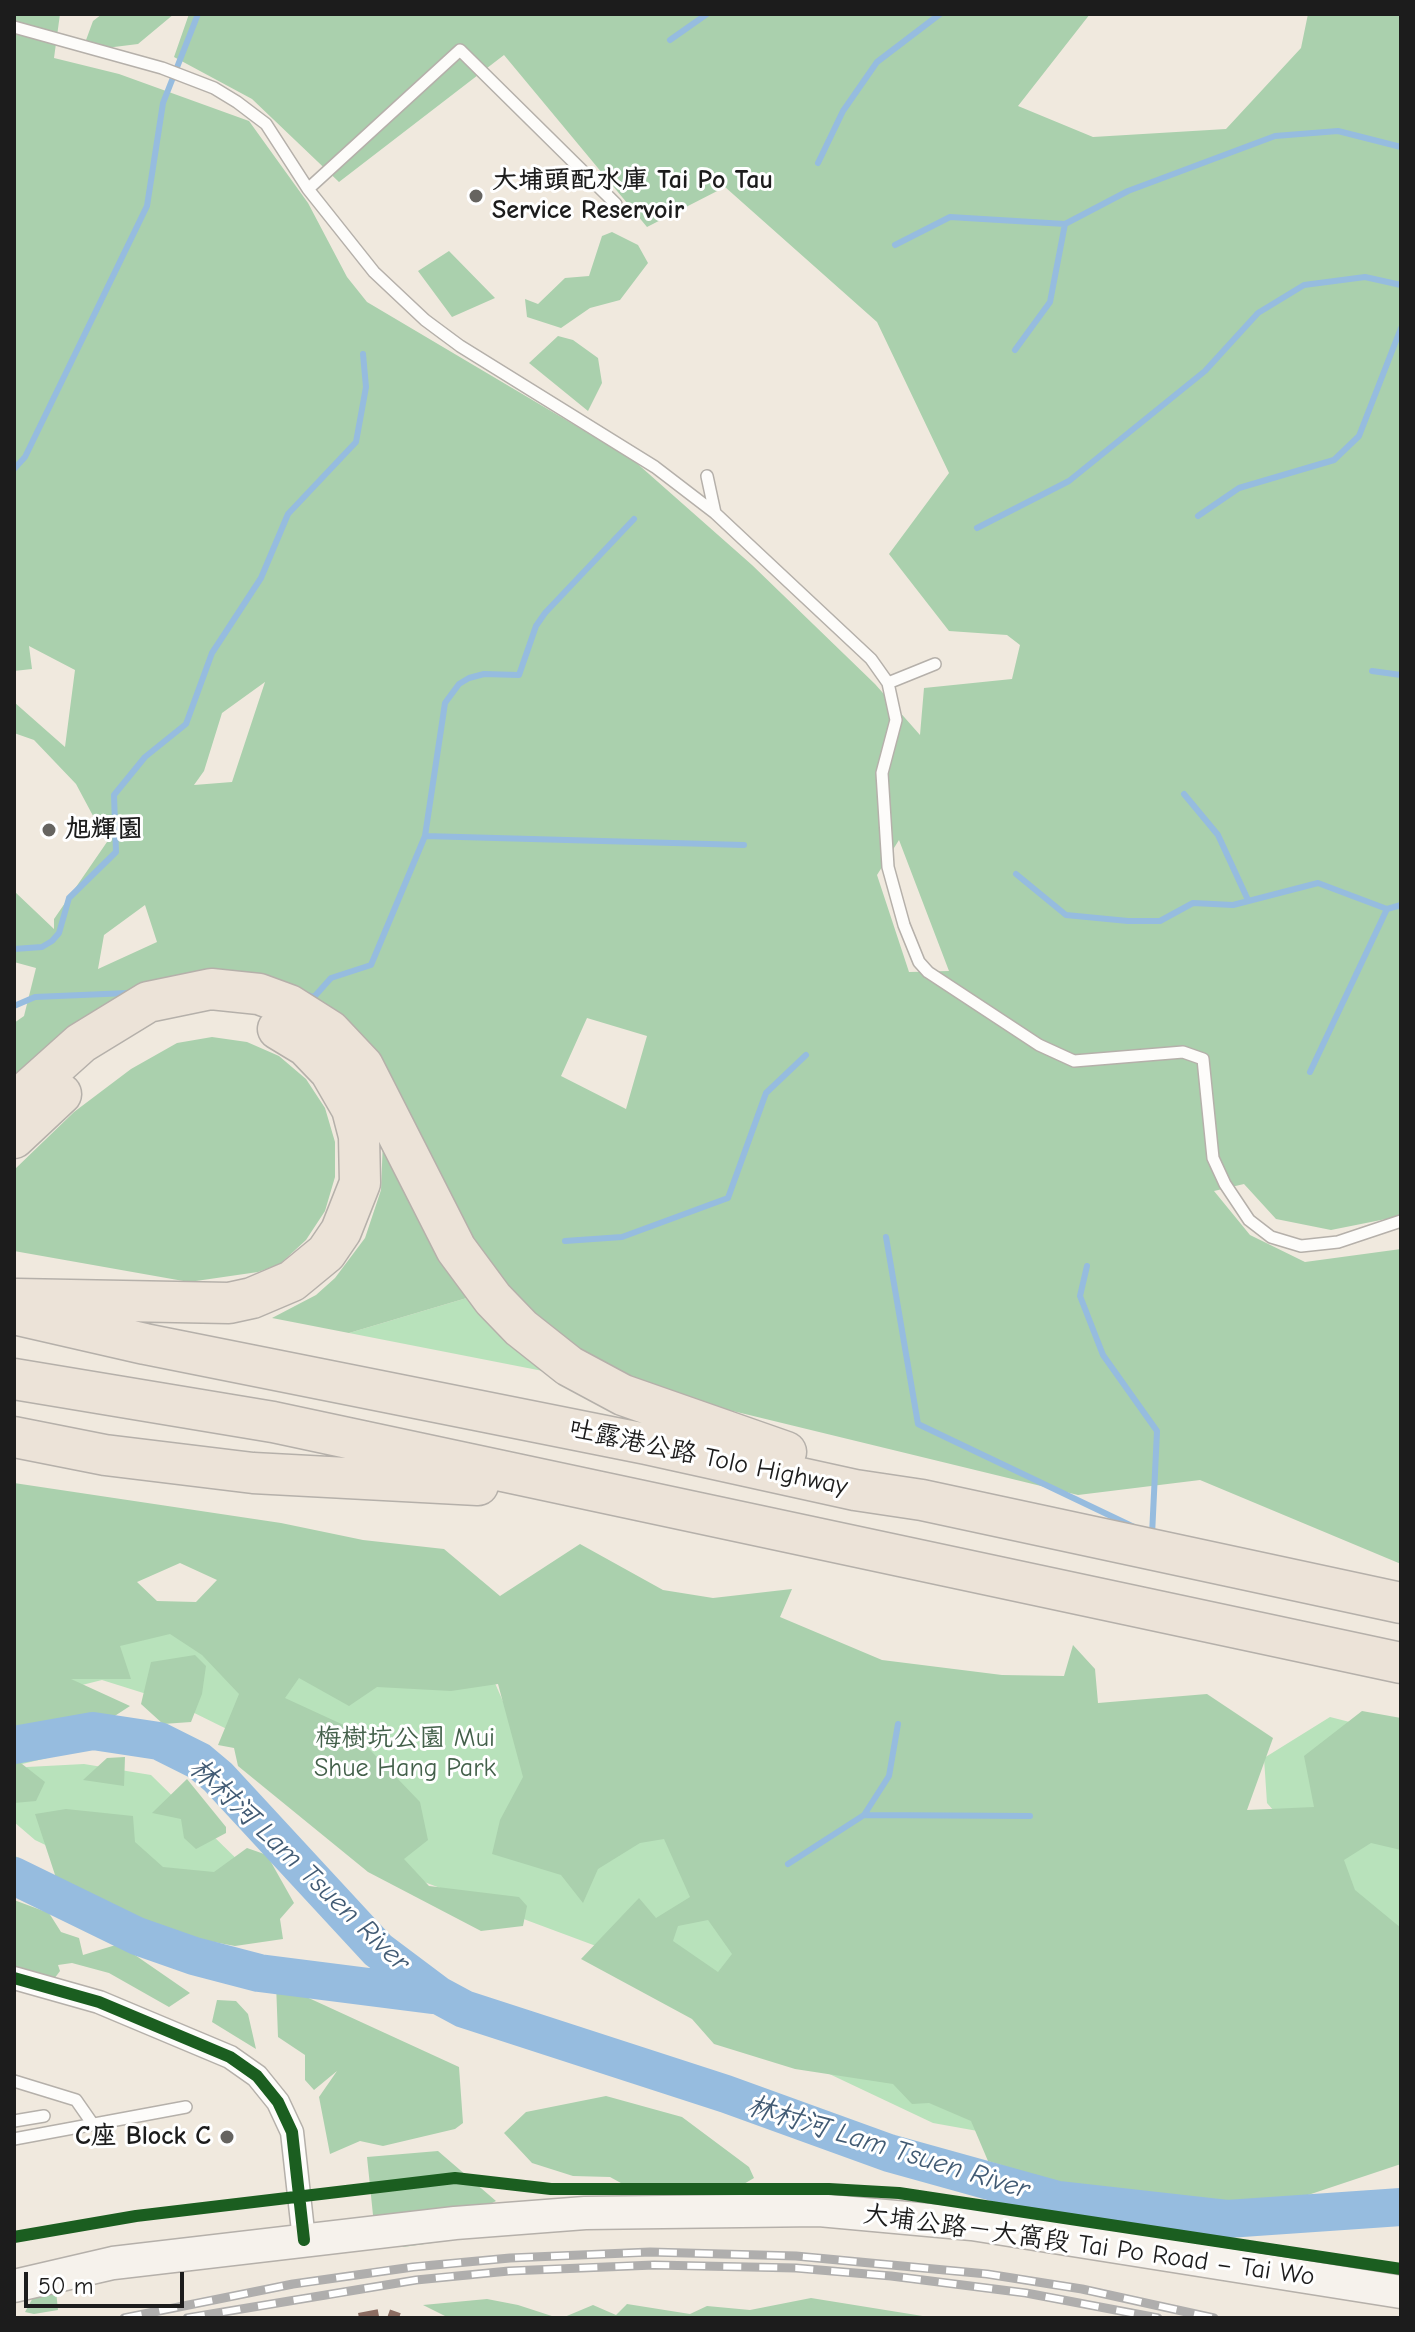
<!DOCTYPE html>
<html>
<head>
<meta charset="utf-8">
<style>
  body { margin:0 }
  #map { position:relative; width:1415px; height:2332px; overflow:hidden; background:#f0e9de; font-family:"Comic Neue",sans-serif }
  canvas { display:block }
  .frame { position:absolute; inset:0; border:16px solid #1c1c1c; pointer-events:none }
  .scale { position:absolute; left:24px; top:2272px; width:160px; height:36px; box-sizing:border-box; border:4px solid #1c1c1c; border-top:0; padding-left:10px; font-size:24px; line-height:28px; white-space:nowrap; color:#1c1c1c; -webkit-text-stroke:6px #fff; paint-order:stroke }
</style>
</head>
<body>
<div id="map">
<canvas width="1415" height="2332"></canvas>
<div class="frame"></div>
<div class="scale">50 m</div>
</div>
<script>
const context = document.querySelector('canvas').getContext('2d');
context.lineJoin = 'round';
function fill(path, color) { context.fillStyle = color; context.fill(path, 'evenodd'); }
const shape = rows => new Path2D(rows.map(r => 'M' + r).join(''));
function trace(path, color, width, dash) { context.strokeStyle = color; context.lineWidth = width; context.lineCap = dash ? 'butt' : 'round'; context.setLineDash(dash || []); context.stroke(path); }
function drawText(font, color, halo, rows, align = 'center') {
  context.font = font + ' "Comic Neue","LXGW WenKai TC",sans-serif'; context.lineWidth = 6; context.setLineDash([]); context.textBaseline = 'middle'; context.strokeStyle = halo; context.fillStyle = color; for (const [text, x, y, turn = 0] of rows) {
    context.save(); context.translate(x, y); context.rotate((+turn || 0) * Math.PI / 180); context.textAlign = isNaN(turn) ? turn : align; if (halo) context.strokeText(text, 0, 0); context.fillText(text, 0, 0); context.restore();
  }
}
fill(shape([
  [470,1297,553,1373,349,1333],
  [245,1619,491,1674,523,1747,1329,1874,1267,1803,1264,1758,1330,1717,1401,1735,1401,2125,1117,2156,933,2123,732,2028,698,1984,349,1854,241,1736,172,1702,102,1680,14,1702,14,1624],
  [76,1740,105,1744,14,1766,14,1752],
  [84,1764,151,1775,254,1876,87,1865,35,1840,14,1822,14,1774,27,1767],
  [14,1855,45,1876,37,1907,14,1894]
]), '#b8e2bb');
fill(shape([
  [14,14,60,14,54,58,119,74,249,121,308,203,347,277,367,302,632,459,752,565,875,684,920,735,924,688,1012,679,1020,645,1007,635,949,631,889,554,949,473,877,322,725,187,647,227,504,55,339,182,252,99,174,57,189,14,1090,14,1018,106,1093,137,1226,129,1301,48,1308,14,1401,14,1401,1216,1331,1230,1276,1219,1244,1184,1214,1191,1250,1235,1305,1262,1401,1249,1401,1564,1200,1480,1078,1495,667,1395,612,1372,532,1316,245,976,14,1082,14,1023,24,1016,36,968,14,962,14,891,54,929,54,919,107,842,76,784,34,740,14,733,14,702,65,747,75,670,29,646,32,669,14,671],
  [265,682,232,782,194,785,204,771,222,713],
  [899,840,949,971,909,972,877,875],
  [145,905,157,942,98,969,104,935],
  [587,1018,647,1036,626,1109,561,1076],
  [102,14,174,14,138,44,82,51,93,21],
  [612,232,638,245,648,263,620,300,590,308,561,328,527,317,525,299,538,304,565,278,589,276,602,236],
  [449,251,495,298,452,317,418,271],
  [558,336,573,340,598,358,602,383,588,411,529,363],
  [212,1037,247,1042,279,1056,306,1079,325,1108,335,1142,335,1177,325,1211,306,1240,280,1264,258,1272,189,1282,14,1251,14,1170,74,1112,131,1069,177,1043],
  [383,1140,470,1297,349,1333,272,1318,316,1295,335,1278,365,1238,381,1190],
  [14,1483,281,1523,363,1540,444,1549,500,1596,580,1544,663,1590,713,1598,792,1589,780,1617,882,1660,1002,1675,1064,1676,1073,1645,1095,1669,1098,1703,1207,1694,1273,1738,1247,1810,1314,1807,1304,1756,1362,1711,1401,1718,1401,1850,1371,1843,1344,1860,1355,1890,1401,1928,1401,2164,1287,2202,1193,2206,1086,2191,988,2161,971,2121,929,2103,912,2104,893,2084,795,2069,714,2044,692,2019,581,1959,639,1898,656,1918,690,1897,664,1839,640,1843,598,1869,583,1903,561,1875,492,1854,500,1820,523,1777,498,1684,451,1691,377,1687,349,1706,299,1678,285,1698,348,1727,420,1802,428,1840,404,1859,429,1886,519,1897,527,1906,523,1926,481,1931,368,1872,238,1766,234,1748,218,1745,239,1694,202,1655,170,1634,120,1646,131,1679,71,1679,130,1706,107,1721,14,1729],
  [180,1563,217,1580,196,1602,157,1601,137,1582],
  [708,1920,732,1954,718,1972,673,1941,678,1926],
  [195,1655,206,1666,202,1694,191,1722,163,1724,141,1704,151,1662],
  [125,1757,124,1786,83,1780,107,1758],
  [17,1760,45,1782,36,1801,14,1803,14,1763],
  [187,1779,226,1827,226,1833,196,1849,184,1838,181,1819,152,1813],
  [66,1809,133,1816,135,1842,163,1867,214,1872,247,1848,267,1855,294,1903,280,1919,283,1939,235,1946,192,1938,106,1908,58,1884,35,1814],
  [14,1900,49,1913,61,1932,79,1938,83,1955,119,1944,190,1993,169,2007,109,1973,72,1963,58,1965,60,1971,54,1979,14,1972],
  [276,1983,459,2067,463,2123,455,2129,383,2146,360,2141,330,2154,319,2097,337,2071,314,2090,305,2080,305,2055,278,2037],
  [217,2000,236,2001,248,2014,256,2049,212,2022],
  [606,2096,682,2117,749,2167,754,2178,720,2198,661,2205,610,2177,573,2176,532,2163,504,2133,526,2112],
  [438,2151,496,2201,464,2218,446,2241,403,2247,373,2215,367,2157],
  [56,2291,58,2310,34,2314,25,2312,35,2294],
  [811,2298,935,2318,562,2318,593,2305,616,2315,627,2304,690,2314,707,2306,750,2310],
  [487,2299,518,2305,558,2318,449,2318,423,2305]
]), '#aad0ad');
trace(shape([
  [670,40,707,14],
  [818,163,843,111,877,62,940,14],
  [895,245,950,217,1065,224],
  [1015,350,1050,302,1065,224,1128,191,1275,136,1338,131,1401,147],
  [14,469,25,457,147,206,163,103,198,14],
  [1198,516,1239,488,1334,460,1359,436,1401,328],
  [977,528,1069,481,1205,371,1258,313,1304,285,1365,277,1401,285],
  [1372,671,1401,675],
  [1184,794,1218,835,1248,900],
  [425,836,744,845],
  [1016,874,1066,915,1128,921,1160,921,1193,903,1233,905,1318,883,1387,909,1401,905],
  [14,949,42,947,52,941,59,933,69,898,116,852,114,795,145,757,186,724,212,653,261,578,288,514,356,442,366,387,363,354],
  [308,995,314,997,331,978,371,965,425,836,445,703,459,684,469,678,484,674,519,675,536,626,545,613,634,519],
  [14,1006,35,997,128,993],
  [1310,1072,1387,909],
  [886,1237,918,1424,1134,1527],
  [565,1241,622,1237,728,1198,766,1093,806,1055],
  [1087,1266,1080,1296,1103,1355,1157,1431,1152,1535],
  [864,1815,889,1776,898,1724],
  [788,1864,864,1815,1030,1816]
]), '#96bcdf', 6);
trace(shape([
  [14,1745,93,1731,159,1741,199,1761,218,1777,378,1950,438,1995,464,2009,726,2094,889,2153,1058,2200,1227,2219,1401,2207],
  [14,1876,137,1936,194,1956,259,1973,432,1995]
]), '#96bcdf', 38);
const service = shape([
  [14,27,162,68,214,88,237,102,266,124,308,189,374,272,425,320,460,346,655,467,715,513,871,659,888,683,896,720,882,773,888,867,904,925,919,962,928,972,1039,1045,1074,1061,1183,1052,1203,1059,1213,1158,1225,1184,1249,1220,1271,1237,1301,1246,1338,1242,1401,1221],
  [308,189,460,50,616,204],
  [707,476,715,513],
  [888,683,935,664],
  [14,2081,76,2100,92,2123],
  [14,2121,44,2116],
  [14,2139,186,2107]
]);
const minor = shape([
  [14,1978,99,2002,230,2057,257,2076,278,2102,292,2132,304,2240]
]);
const secondary = shape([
  [14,2286,113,2263,455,2223,585,2213,819,2210,972,2224,1401,2292]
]);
const motorway = shape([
  [14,1103,81,1043,148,1002,211,989,259,994,289,1005,330,1031,363,1066,456,1249,493,1299,521,1328,569,1366,623,1395,786,1452],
  [14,1138,61,1094],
  [17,1299,229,1303,252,1298,292,1281,326,1253,341,1231,360,1183,359,1136,352,1109,330,1071,306,1046,278,1029],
  [14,1314,145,1344,646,1444,855,1490,922,1500,1401,1603],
  [14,1379,273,1422,1401,1663],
  [14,1437,105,1455,253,1473,478,1485]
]);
trace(service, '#b5b0aa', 14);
trace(minor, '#b5b0aa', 25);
trace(secondary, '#b5b0aa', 35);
trace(motorway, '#b5b0aa', 43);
trace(service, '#fdfcfa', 11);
trace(minor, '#fdfcfa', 22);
trace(secondary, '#f6f2ec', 32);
trace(motorway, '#ece3d8', 40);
const rail = shape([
  [124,2318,293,2284,413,2267,510,2258,650,2252,796,2256,987,2274,1082,2289,1214,2318],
  [187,2318,416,2280,509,2271,654,2265,796,2268,891,2276,1026,2293,1158,2318]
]);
trace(rail, '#afaead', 9);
trace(rail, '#fff', 6, [18]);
trace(shape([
  [359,2318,385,2313,399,2318]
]), '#8d6e63', 10, [20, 10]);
trace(shape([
  [14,1978,99,2002,230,2057,257,2076,278,2102,292,2132,304,2240],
  [14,2237,136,2216,455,2178,551,2189,829,2189,899,2193,1401,2269]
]), '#1b5e20', 12);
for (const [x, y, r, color] of [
  [476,196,8,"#666460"],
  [49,830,8,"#666460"],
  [227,2137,8,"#666460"]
]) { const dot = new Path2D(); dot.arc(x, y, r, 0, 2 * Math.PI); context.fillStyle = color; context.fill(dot); trace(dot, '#fff', 3); }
drawText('bold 26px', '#1c1c1c', '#fff', [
  ["大埔頭配水庫 Tai Po Tau",492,181],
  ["Service Reservoir",492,211],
  ["旭輝園",65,830],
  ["C座 Block C",211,2137,"right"]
], 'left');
drawText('26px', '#1c1c1c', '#fff', [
  ["吐露港公路 Tolo Highway",708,1458,12],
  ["大埔公路－大窩段 Tai Po Road – Tai Wo",1089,2246,8]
]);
drawText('26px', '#43604a', '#fff', [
  ["梅樹坑公園 Mui",405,1739],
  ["Shue Hang Park",405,1769]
]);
drawText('italic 28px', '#425b74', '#fff', [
  ["林村河 Lam Tsuen River",299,1865,44],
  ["林村河 Lam Tsuen River",888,2148,17]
]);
</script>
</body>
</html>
